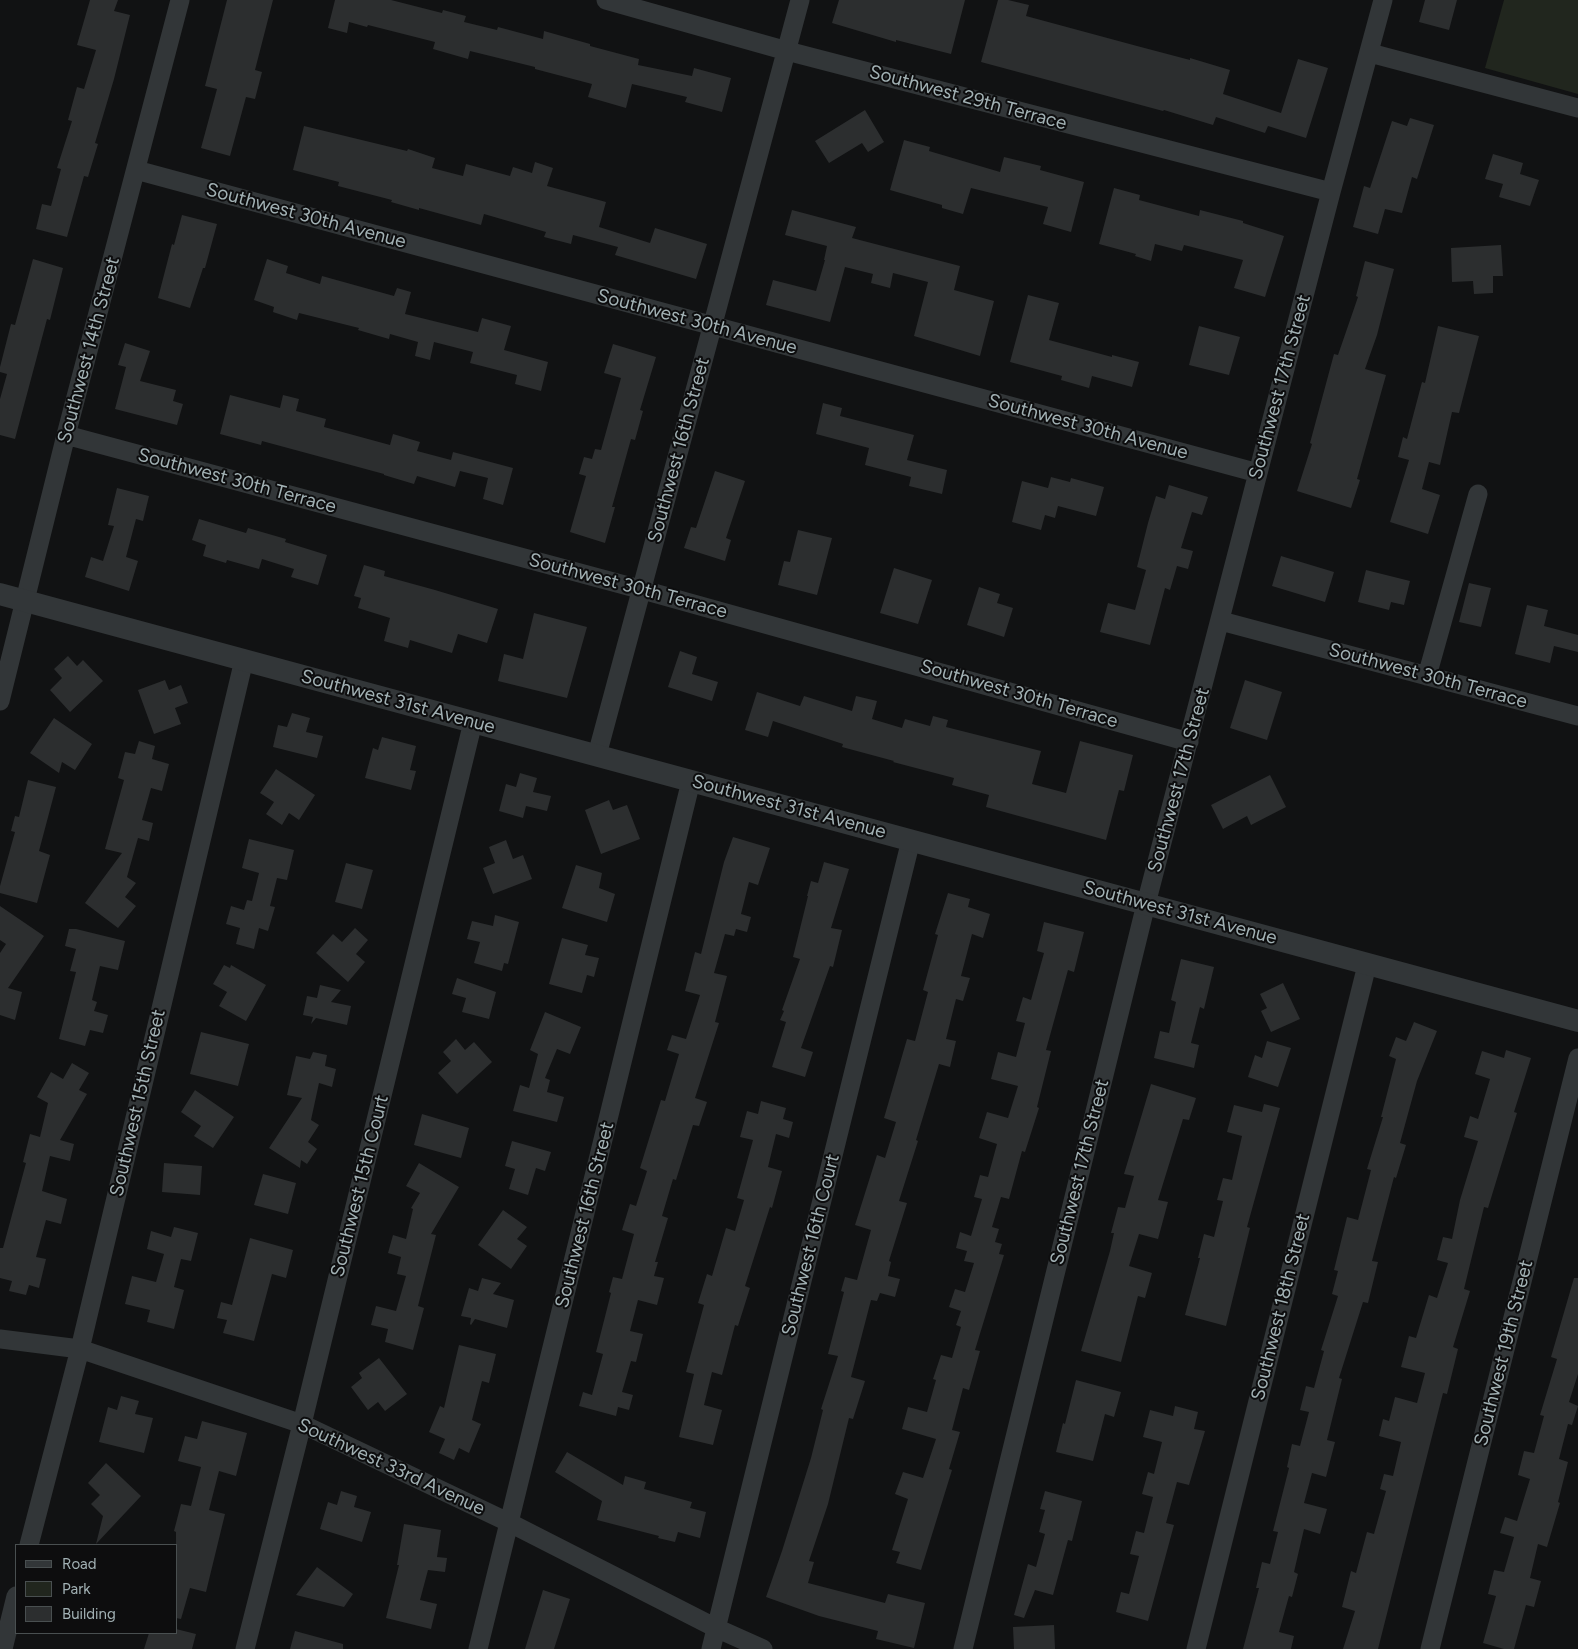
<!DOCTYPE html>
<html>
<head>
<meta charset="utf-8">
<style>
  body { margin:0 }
  #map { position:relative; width:1578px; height:1649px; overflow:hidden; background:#111213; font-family:Figtree,sans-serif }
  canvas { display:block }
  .legend { position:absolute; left:15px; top:1544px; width:162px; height:90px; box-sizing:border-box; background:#0d0d0e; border:1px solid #494f50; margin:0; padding:6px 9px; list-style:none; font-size:15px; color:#a2b1b4 }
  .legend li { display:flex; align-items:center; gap:10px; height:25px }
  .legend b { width:25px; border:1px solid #494f50 }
</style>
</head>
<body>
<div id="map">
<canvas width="1578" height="1649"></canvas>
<ul class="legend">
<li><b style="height:6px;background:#323638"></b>Road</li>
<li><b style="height:14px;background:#21261e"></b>Park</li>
<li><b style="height:14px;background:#2c2e2f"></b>Building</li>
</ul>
</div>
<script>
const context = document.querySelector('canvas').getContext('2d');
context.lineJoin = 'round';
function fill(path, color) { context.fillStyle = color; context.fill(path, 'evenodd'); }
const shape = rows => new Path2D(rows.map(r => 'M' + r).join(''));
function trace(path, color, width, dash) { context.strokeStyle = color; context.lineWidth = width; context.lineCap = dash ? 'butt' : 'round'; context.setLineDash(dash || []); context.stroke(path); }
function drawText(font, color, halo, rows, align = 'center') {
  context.font = font + ' Figtree,sans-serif'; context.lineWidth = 4; context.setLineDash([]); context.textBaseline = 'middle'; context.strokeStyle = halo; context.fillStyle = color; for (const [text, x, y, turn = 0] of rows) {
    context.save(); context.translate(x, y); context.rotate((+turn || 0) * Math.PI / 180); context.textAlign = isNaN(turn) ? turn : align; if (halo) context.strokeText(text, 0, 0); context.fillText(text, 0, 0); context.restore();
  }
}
fill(shape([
  [1504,0,1578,0,1578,94,1485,68]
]), '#21261e');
fill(shape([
  [90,0,118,0,114,11,130,15,114,79,95,143,98,144,88,177,84,176,67,237,36,229,42,204,51,206,61,169,57,168,72,121,68,120,77,87,84,89,96,50,77,45],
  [227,0,273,0,255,70,262,72,255,99,246,97,230,156,201,148,217,89,205,86],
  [335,0,391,0,442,13,443,10,466,16,464,22,497,30,498,27,543,39,544,31,590,44,590,46,639,59,638,65,692,76,694,68,731,78,722,112,685,102,687,97,632,84,626,108,588,97,592,84,535,69,535,67,470,51,468,59,433,49,435,42,368,25,367,27,349,22,347,33,328,28],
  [839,0,965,0,951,54,896,40,896,42,832,23],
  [998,0,1008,0,1029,5,1026,16,1137,46,1190,60,1190,58,1230,70,1223,94,1281,113,1298,59,1328,68,1306,138,1268,126,1265,133,1216,117,1213,125,1164,110,1163,111,981,62],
  [1425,0,1457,0,1449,30,1419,22],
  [865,110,884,142,868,152,862,143,829,163,815,141],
  [1410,118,1434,125,1417,179,1412,177,1402,213,1385,209,1378,234,1353,227,1364,186,1370,188,1392,121,1407,126],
  [304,126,407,151,408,149,435,158,432,168,463,176,466,164,510,176,513,167,532,173,535,162,553,168,547,186,606,202,599,227,650,243,655,228,707,244,696,279,615,255,618,247,573,235,571,244,544,237,546,232,484,214,481,225,419,208,419,210,391,202,392,200,338,186,339,182,293,170],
  [904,140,930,147,929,151,1000,172,1004,157,1041,166,1040,170,1084,182,1071,232,1043,224,1048,207,971,188,963,214,942,208,942,205,890,190],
  [1493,154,1523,163,1520,174,1539,180,1530,206,1499,197,1503,184,1485,179],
  [1114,188,1140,195,1139,200,1199,216,1200,210,1243,221,1243,223,1284,236,1265,297,1234,288,1243,260,1184,245,1182,251,1155,244,1151,261,1135,256,1136,254,1099,244],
  [792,210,856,227,852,238,960,266,954,290,994,301,980,356,914,336,928,282,893,273,890,288,871,283,873,274,845,267,830,322,766,305,773,280,816,291,825,260,824,260,827,246,785,235],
  [182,215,217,224,205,268,203,268,190,308,158,298,172,244,174,245],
  [1501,245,1503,276,1493,276,1493,293,1474,294,1473,281,1452,282,1451,248],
  [33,259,63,268,50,320,47,319,15,439,0,435,0,399,7,374,0,372,0,367,11,324,15,325],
  [267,259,288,266,286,273,320,284,322,276,394,296,397,288,411,292,405,314,478,332,482,318,511,326,504,350,548,362,541,391,515,384,517,375,470,363,473,352,434,342,430,360,415,356,418,342,390,334,389,339,358,330,359,328,299,313,297,320,273,312,274,307,254,300],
  [1365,261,1394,269,1377,335,1365,369,1386,375,1357,479,1360,480,1351,508,1297,491,1312,444,1310,443,1334,354,1338,355,1358,297,1356,296],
  [1028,295,1059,303,1049,340,1112,357,1112,355,1139,362,1132,387,1092,376,1089,388,1061,380,1062,376,1010,362],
  [1199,326,1240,337,1229,375,1189,365],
  [1438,326,1479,336,1459,413,1452,412,1440,465,1429,462,1422,489,1440,495,1428,534,1390,522,1409,460,1398,457,1403,437,1407,439,1422,382,1425,383],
  [125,343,150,351,140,381,176,390,173,401,183,404,177,425,115,409,126,367,118,365],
  [613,344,656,357,640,410,643,411,635,440,631,439,612,507,615,507,605,543,570,532,586,476,579,474,584,457,592,459,595,449,601,450,621,378,604,373],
  [230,395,280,408,283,395,299,399,296,411,326,419,324,427,390,445,393,434,420,442,417,451,451,460,453,452,513,468,503,505,483,499,488,478,460,471,455,487,417,476,414,484,384,475,384,474,262,441,261,445,220,434],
  [823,403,842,408,840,416,914,435,907,460,947,470,942,494,909,486,911,477,865,465,869,448,816,434],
  [715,471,745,481,726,538,731,540,725,561,684,548,691,527,696,528],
  [1051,477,1070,482,1071,478,1104,487,1096,516,1058,506,1055,518,1045,515,1041,530,1012,522,1022,481,1048,488],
  [1169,485,1208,497,1202,515,1192,512,1181,548,1193,551,1188,569,1177,566,1170,590,1165,588,1150,645,1100,632,1108,603,1135,610,1146,570,1137,567,1148,523,1156,496,1165,499],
  [117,488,149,496,143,521,136,519,126,557,138,561,129,591,85,577,91,557,103,561,114,526,108,525],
  [199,519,246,533,248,528,286,539,285,542,327,555,318,585,291,577,294,569,262,559,259,569,227,560,226,563,203,556,206,545,192,540],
  [798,530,832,538,817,595,778,585,784,561,790,562],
  [1281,556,1334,572,1325,602,1272,586],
  [364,565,385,571,384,576,435,590,498,609,487,643,458,634,452,653,410,640,408,648,384,641,390,618,358,608,361,598,354,596],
  [894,568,932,580,918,624,880,613],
  [1366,570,1410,581,1404,605,1391,602,1389,610,1358,602],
  [1469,583,1491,588,1481,627,1459,622],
  [979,587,1000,594,997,603,1013,608,1004,637,967,625],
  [1527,605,1548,610,1544,626,1578,635,1578,652,1554,646,1550,663,1515,654],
  [534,613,587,627,567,698,498,681,504,654,523,659],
  [680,651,697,657,692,674,718,682,712,701,668,687],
  [68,656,77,666,83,660,103,681,70,712,50,690,62,678,54,669],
  [165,680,169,690,181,685,188,703,175,708,181,724,154,734,138,690],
  [1245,680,1282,692,1267,740,1230,728],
  [757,692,800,706,804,696,852,711,856,696,877,701,872,719,902,728,905,719,930,726,933,716,948,720,946,727,1041,751,1032,784,1066,793,1080,741,1133,755,1124,791,1119,790,1106,840,986,807,989,795,952,785,954,778,893,762,894,761,842,747,843,744,773,721,768,737,745,730],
  [292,713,310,718,306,732,323,736,317,758,273,747,278,725,287,727],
  [54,718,92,744,75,770,62,762,59,773,30,753],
  [382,737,416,746,410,770,416,771,411,790,365,778,373,748,378,750],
  [139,741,155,746,152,759,169,764,162,791,151,788,142,820,153,823,149,841,138,838,127,877,136,883,125,897,136,906,118,928,85,903,122,853,105,849,124,780,118,778,125,752,135,754],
  [276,769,315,795,299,820,289,813,282,825,266,814,274,802,260,793],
  [520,773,537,778,533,792,551,796,547,811,526,806,523,818,499,811,506,784,516,787],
  [1270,775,1286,807,1251,825,1247,816,1223,829,1211,805],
  [28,780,56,787,39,851,50,855,37,903,0,893,0,886,15,832,11,831,15,816,19,817],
  [609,800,613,810,627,805,640,839,601,854,585,810],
  [733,837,770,848,758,885,749,882,741,914,751,917,747,932,736,929,734,936,725,934,714,973,727,976,715,1022,719,1023,695,1098,707,1102,699,1126,693,1125,676,1180,673,1179,662,1216,668,1218,655,1262,658,1262,654,1276,664,1278,657,1305,638,1300,630,1331,643,1334,636,1362,631,1361,622,1392,633,1395,629,1410,618,1407,616,1416,579,1406,583,1392,592,1395,603,1354,596,1352,611,1293,609,1292,613,1277,622,1279,634,1234,622,1230,630,1204,636,1206,647,1171,640,1168,661,1100,665,1101,679,1054,667,1050,672,1035,686,1039,700,995,685,991,695,952,701,954,724,862],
  [249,839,294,850,287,880,277,878,270,906,275,907,268,931,259,928,254,949,236,944,240,928,226,924,231,906,244,910,247,900,252,901,259,873,242,868],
  [506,840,513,859,523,855,532,879,493,894,483,868,495,863,489,847],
  [824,862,849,869,831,928,842,930,833,967,830,966,801,1048,813,1052,805,1077,772,1067,786,1022,780,1020,784,1011,782,1010,800,959,793,957,808,896,807,896,811,881,818,883],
  [346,863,373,870,362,909,335,902],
  [576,865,602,873,599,888,615,894,607,922,562,908],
  [948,893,970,899,968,907,990,914,983,938,972,934,961,976,970,978,963,1001,956,999,946,1039,956,1041,950,1067,939,1064,916,1140,918,1141,899,1201,907,1203,889,1261,891,1262,888,1276,900,1279,895,1297,880,1293,877,1301,871,1300,851,1377,865,1381,853,1419,849,1418,828,1504,809,1561,814,1562,808,1583,885,1603,888,1594,925,1603,914,1648,876,1639,878,1631,819,1616,766,1597,782,1551,811,1458,823,1410,821,1409,838,1356,828,1354,844,1292,841,1291,845,1277,857,1280,871,1230,855,1225,877,1155,885,1158,896,1122,884,1118,907,1039,915,1041,928,992,923,990,938,935,935,934],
  [0,906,44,936,8,988,22,992,15,1020,0,1015,0,953,6,944,0,940],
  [495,915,519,922,508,964,504,963,502,971,474,963,480,942,467,939,472,921,493,926],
  [1044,922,1084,932,1074,972,1068,970,1046,1050,1051,1051,1037,1107,1039,1108,1025,1152,1022,1151,1009,1199,1001,1197,992,1227,999,1229,995,1242,1002,1244,999,1254,1004,1255,975,1350,980,1351,969,1390,963,1388,952,1430,960,1432,949,1469,952,1470,921,1570,896,1563,900,1552,892,1550,908,1499,895,1494,903,1472,923,1478,936,1439,902,1429,908,1407,927,1412,936,1380,933,1379,941,1355,952,1358,961,1327,956,1325,961,1311,949,1307,955,1289,965,1292,974,1263,964,1261,967,1251,956,1248,960,1232,971,1236,982,1199,974,1197,980,1175,988,1177,997,1144,979,1138,987,1112,1008,1118,1018,1086,991,1079,998,1052,1016,1057,1025,1023,1016,1021,1023,997,1031,1000,1044,953,1037,951],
  [355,928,368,940,356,954,365,962,348,982,316,953,333,934,342,942],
  [69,929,76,929,125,941,118,970,100,966,92,1000,97,1002,94,1011,108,1015,103,1033,90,1030,85,1046,59,1039,76,972,70,971,76,949,65,946],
  [562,938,588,945,585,955,599,958,594,977,587,975,582,993,549,984],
  [1181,959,1214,967,1204,1009,1200,1007,1191,1043,1199,1045,1194,1068,1154,1058,1160,1031,1169,1033,1176,1002,1171,1000],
  [224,965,230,968,231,965,266,985,246,1021,219,1006,227,992,213,984],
  [457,978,496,992,489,1019,462,1012,466,998,452,994],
  [1283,983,1300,1019,1271,1032,1261,1011,1267,1008,1260,994],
  [320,985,341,990,331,1002,351,1006,347,1025,316,1018,311,1024,313,1017,303,1015,307,996,317,998],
  [545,1012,581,1027,570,1054,557,1049,545,1078,550,1080,547,1092,564,1097,557,1122,513,1111,520,1085,529,1088,538,1054,530,1050],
  [1414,1022,1437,1031,1417,1081,1400,1143,1406,1145,1396,1178,1394,1177,1372,1261,1378,1262,1368,1303,1363,1302,1339,1378,1342,1379,1327,1440,1335,1442,1326,1477,1312,1473,1304,1503,1327,1509,1320,1534,1304,1529,1294,1572,1298,1574,1292,1597,1289,1596,1279,1632,1294,1636,1291,1649,1243,1649,1259,1588,1256,1588,1262,1562,1270,1564,1278,1532,1273,1531,1289,1468,1287,1467,1292,1444,1300,1446,1309,1412,1300,1410,1306,1386,1314,1388,1324,1351,1321,1350,1338,1296,1332,1294,1338,1271,1334,1270,1347,1217,1358,1220,1371,1170,1367,1169,1383,1117,1381,1117,1396,1059,1389,1056,1396,1037,1406,1041],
  [201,1032,249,1044,238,1086,190,1074],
  [456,1039,465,1050,474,1042,492,1062,457,1094,438,1073,451,1061,443,1052],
  [1267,1041,1291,1048,1278,1087,1248,1077,1255,1055,1262,1058],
  [1506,1050,1531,1058,1514,1112,1517,1113,1488,1208,1484,1207,1464,1289,1470,1291,1453,1347,1458,1349,1447,1394,1443,1393,1378,1649,1343,1649,1355,1611,1342,1607,1351,1571,1356,1573,1367,1532,1374,1534,1386,1491,1380,1489,1384,1474,1393,1476,1401,1442,1379,1436,1383,1419,1389,1421,1395,1397,1417,1403,1425,1373,1401,1367,1409,1336,1416,1338,1429,1295,1437,1298,1448,1263,1437,1260,1443,1237,1452,1239,1460,1200,1478,1141,1464,1137,1470,1116,1478,1119,1490,1079,1475,1074,1482,1051,1504,1058],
  [313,1052,327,1055,325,1066,336,1069,332,1087,319,1083,311,1120,319,1125,308,1142,317,1149,307,1164,301,1160,300,1168,269,1148,302,1098,287,1095,296,1056,310,1059],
  [72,1063,89,1073,79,1090,87,1094,60,1140,74,1144,70,1161,50,1156,42,1191,67,1199,61,1224,46,1220,36,1257,46,1259,39,1288,29,1285,26,1295,9,1291,12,1281,0,1278,0,1248,3,1248,26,1163,23,1162,30,1134,40,1137,48,1103,37,1097,51,1072,63,1079],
  [1151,1084,1196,1098,1189,1120,1183,1119,1158,1200,1168,1202,1158,1239,1139,1234,1129,1266,1152,1273,1145,1298,1138,1296,1121,1362,1081,1351,1110,1251,1114,1233,1111,1233,1118,1207,1125,1208,1134,1176,1124,1174],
  [195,1090,234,1117,213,1148,194,1136,201,1126,181,1112],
  [761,1101,786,1108,783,1119,793,1122,789,1138,776,1134,768,1167,782,1171,772,1208,770,1207,745,1286,750,1288,738,1326,735,1325,722,1375,712,1372,704,1405,722,1410,713,1445,679,1437,694,1374,686,1372,704,1305,698,1303,707,1274,712,1276,726,1228,735,1231,744,1200,737,1198,753,1140,740,1137,747,1111,758,1114],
  [1264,1104,1280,1108,1247,1227,1250,1228,1226,1326,1185,1315,1200,1258,1198,1258,1204,1234,1214,1237,1223,1201,1217,1200,1223,1178,1232,1180,1242,1136,1227,1132,1234,1105,1262,1112],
  [422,1114,469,1128,461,1158,414,1145],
  [512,1141,551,1152,545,1171,536,1168,528,1195,509,1189,515,1169,505,1166],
  [164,1163,202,1166,200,1195,162,1192],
  [419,1163,459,1187,431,1234,436,1235,418,1306,424,1308,413,1350,385,1342,388,1329,371,1325,376,1306,396,1311,406,1276,397,1274,401,1257,388,1253,393,1235,406,1239,413,1209,411,1208,420,1193,406,1186],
  [263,1174,296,1183,288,1214,254,1205],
  [503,1210,527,1227,517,1239,527,1246,511,1269,478,1245],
  [174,1227,198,1233,191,1261,181,1259,174,1287,184,1290,174,1329,147,1322,150,1310,125,1304,132,1276,156,1282,164,1254,147,1249,151,1231,171,1237],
  [250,1238,293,1250,286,1278,272,1274,254,1341,223,1333,227,1320,217,1318,221,1302,232,1305],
  [482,1278,501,1283,493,1294,514,1300,507,1328,475,1319,471,1325,470,1324,471,1318,461,1316,469,1288,478,1291],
  [1574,1278,1578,1278,1578,1374,1569,1402,1578,1406,1572,1425,1568,1424,1559,1459,1568,1462,1558,1502,1560,1503,1547,1547,1538,1544,1530,1578,1541,1581,1534,1607,1526,1605,1514,1649,1504,1649,1483,1643,1496,1596,1488,1594,1494,1570,1504,1572,1514,1537,1500,1533,1505,1517,1517,1521,1530,1479,1518,1475,1524,1451,1534,1453,1544,1416,1540,1415,1557,1359,1551,1357],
  [459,1345,496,1354,489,1383,482,1381,472,1420,481,1424,469,1453,459,1448,454,1460,439,1453,445,1439,429,1432,440,1406,444,1408],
  [379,1358,407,1394,385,1411,378,1402,368,1410,351,1387,362,1378,359,1373],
  [1076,1380,1121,1392,1114,1417,1105,1414,1093,1461,1056,1452,1063,1423,1065,1424],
  [121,1396,139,1401,135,1414,153,1418,144,1453,99,1442,108,1407,117,1410],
  [1175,1406,1198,1412,1194,1429,1205,1431,1189,1485,1177,1482,1166,1523,1174,1525,1148,1621,1116,1612,1121,1592,1129,1594,1139,1556,1130,1554,1136,1531,1144,1533,1153,1497,1142,1494,1148,1472,1154,1474,1162,1442,1143,1437,1150,1410,1173,1416],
  [202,1421,247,1433,236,1476,219,1471,209,1510,225,1514,206,1592,190,1588,181,1619,176,1618,176,1532,174,1531,181,1504,191,1506,201,1467,178,1461,185,1436,197,1439],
  [567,1452,623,1485,625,1476,646,1482,644,1489,692,1502,690,1508,706,1512,700,1538,678,1532,675,1542,658,1538,659,1536,597,1520,602,1501,555,1472],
  [106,1463,141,1496,96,1544,103,1516,91,1504,100,1495,88,1483],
  [341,1491,357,1496,354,1507,371,1512,362,1542,320,1529,328,1502,337,1505],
  [1045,1491,1082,1501,1072,1541,1068,1540,1053,1595,1035,1590,1024,1618,1014,1615,1028,1564,1036,1567,1045,1534,1039,1532,1045,1510,1040,1509],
  [404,1524,441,1530,437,1557,447,1558,445,1572,428,1570,420,1600,437,1604,431,1629,386,1618,399,1565,397,1565],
  [317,1567,353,1594,344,1607,296,1595],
  [543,1590,570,1599,554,1649,525,1649],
  [1054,1625,1055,1649,1014,1649,1013,1627],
  [176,1629,196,1634,192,1649,144,1649,149,1633,176,1633],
  [295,1631,343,1644,343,1649,290,1649]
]), '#2c2e2f');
trace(shape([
  [606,0,787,51,1331,192],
  [1370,53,1578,108],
  [136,170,1258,473],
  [66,435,643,590,1189,742],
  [1221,621,1578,716],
  [1427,676,1478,494],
  [0,701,66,435,180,0],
  [597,755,800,0],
  [0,1339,80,1349,302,1424,510,1523,716,1628,763,1649],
  [29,1545,80,1349,244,660],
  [3,1649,16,1596],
  [245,1649,302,1424,473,722],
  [478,1649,691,781],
  [711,1649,911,840],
  [963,1649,1146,904,1331,192,1383,0],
  [1196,1649,1367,965],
  [1430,1649,1578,1058]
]), '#323638', 19);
trace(shape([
  [0,594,1578,1021]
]), '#323638', 22);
drawText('19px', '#a2b1b4', '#0d0d0e', [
  ["Southwest 29th Terrace",968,98,15],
  ["Southwest 30th Avenue",306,216,15],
  ["Southwest 30th Avenue",697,322,15],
  ["Southwest 14th Street",89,350,-75],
  ["Southwest 17th Street",1280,387,-75],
  ["Southwest 30th Avenue",1088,427,15],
  ["Southwest 16th Street",679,450,-75],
  ["Southwest 30th Terrace",237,481,15],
  ["Southwest 30th Terrace",628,586,15],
  ["Southwest 30th Terrace",1428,676,15],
  ["Southwest 30th Terrace",1019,694,16],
  ["Southwest 31st Avenue",398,702,15],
  ["Southwest 17th Street",1179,780,-75],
  ["Southwest 31st Avenue",789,807,15],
  ["Southwest 31st Avenue",1180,913,15],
  ["Southwest 15th Street",138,1103,-77],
  ["Southwest 17th Street",1080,1172,-76],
  ["Southwest 15th Court",360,1186,-76],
  ["Southwest 16th Street",585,1215,-76],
  ["Southwest 16th Court",811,1245,-76],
  ["Southwest 18th Street",1281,1307,-76],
  ["Southwest 19th Street",1504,1353,-76],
  ["Southwest 33rd Avenue",391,1467,25]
]);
</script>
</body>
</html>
